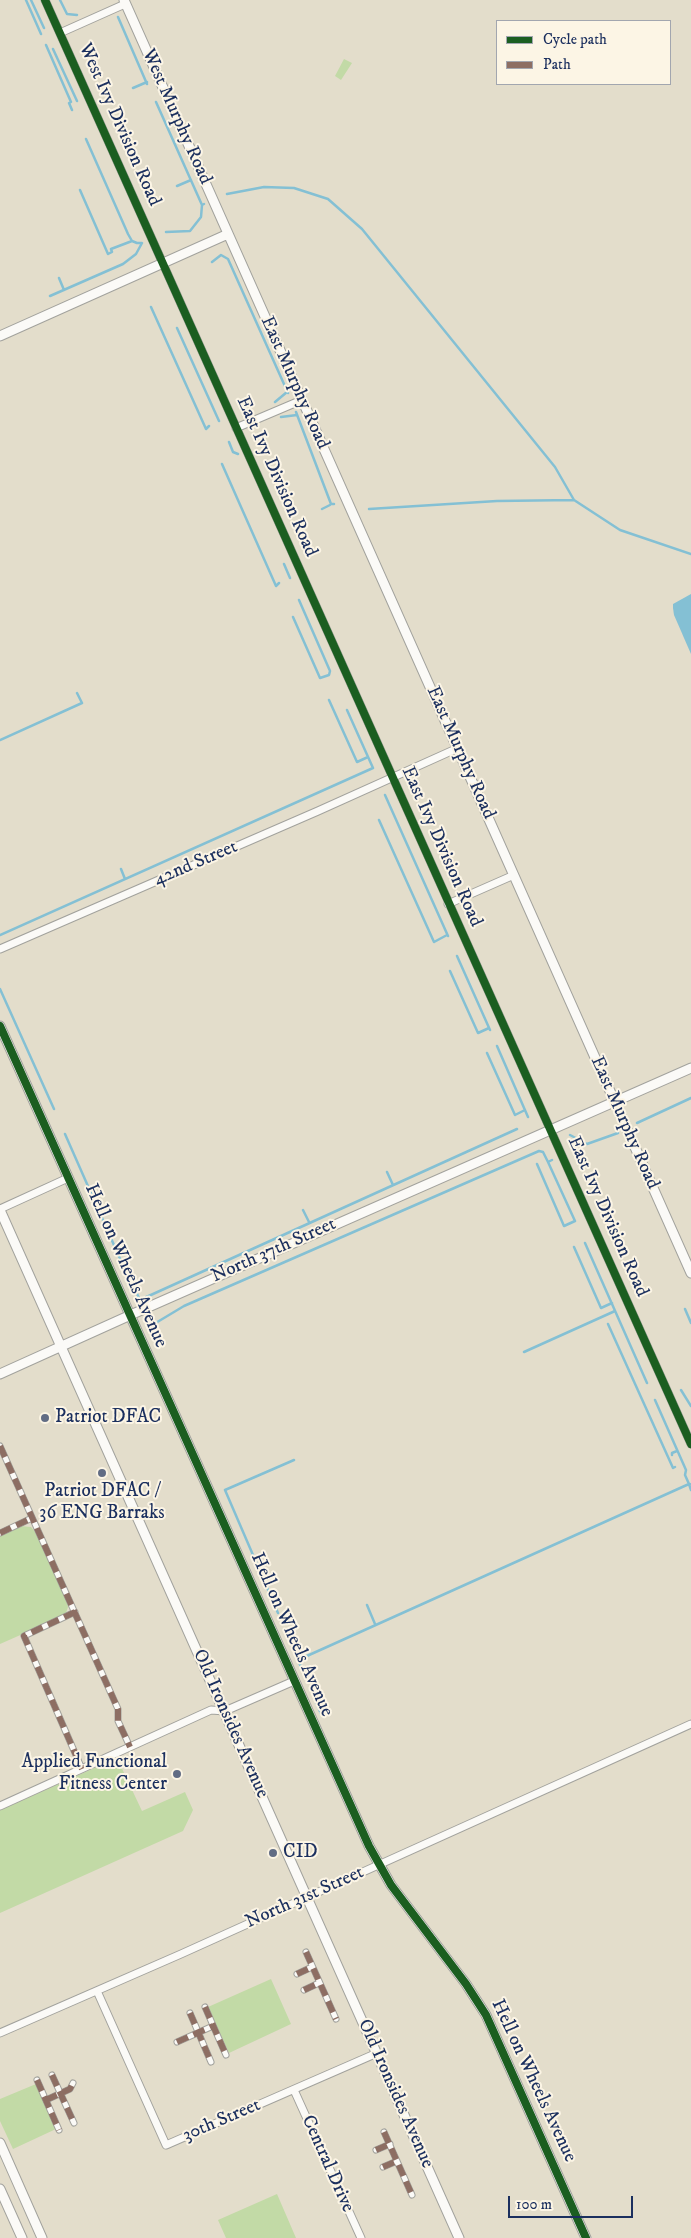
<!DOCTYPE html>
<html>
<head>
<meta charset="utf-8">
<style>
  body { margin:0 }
  #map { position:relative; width:691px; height:2238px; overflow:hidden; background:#e3ddcb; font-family:"IM FELL DW Pica",serif }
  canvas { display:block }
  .legend { position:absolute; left:496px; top:20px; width:175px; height:65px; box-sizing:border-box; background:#fcf5e5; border:1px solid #a2a6af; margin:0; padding:6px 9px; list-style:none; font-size:15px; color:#1b2f5e }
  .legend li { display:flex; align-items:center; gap:10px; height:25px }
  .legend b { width:25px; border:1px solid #a2a6af }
  .scale { position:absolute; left:508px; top:2196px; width:125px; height:22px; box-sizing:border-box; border:2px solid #1b2f5e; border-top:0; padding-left:6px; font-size:15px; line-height:18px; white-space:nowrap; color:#1b2f5e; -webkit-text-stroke:4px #fcf5e5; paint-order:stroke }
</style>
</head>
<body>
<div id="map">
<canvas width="691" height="2238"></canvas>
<ul class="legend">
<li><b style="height:6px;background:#1b5e20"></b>Cycle path</li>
<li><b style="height:6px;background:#8d6e63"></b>Path</li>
</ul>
<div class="scale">100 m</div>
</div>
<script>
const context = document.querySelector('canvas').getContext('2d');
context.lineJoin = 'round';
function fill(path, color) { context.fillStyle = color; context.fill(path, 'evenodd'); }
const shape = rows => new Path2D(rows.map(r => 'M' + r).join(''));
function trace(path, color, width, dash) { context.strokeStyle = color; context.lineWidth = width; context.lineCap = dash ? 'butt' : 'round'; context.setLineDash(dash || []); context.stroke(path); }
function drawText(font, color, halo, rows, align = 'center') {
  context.font = font + ' "IM FELL DW Pica",serif'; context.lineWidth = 4; context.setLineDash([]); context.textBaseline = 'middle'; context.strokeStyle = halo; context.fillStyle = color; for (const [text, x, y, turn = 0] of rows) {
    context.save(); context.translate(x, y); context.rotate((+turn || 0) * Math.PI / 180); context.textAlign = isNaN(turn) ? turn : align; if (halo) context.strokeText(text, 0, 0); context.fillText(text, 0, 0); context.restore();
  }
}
fill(shape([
  [344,59,352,63,341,80,335,76],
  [20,1526,31,1527,38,1535,67,1602,68,1607,66,1613,59,1618,0,1644,0,1535],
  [117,1758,142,1811,185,1792,193,1810,183,1831,0,1913,0,1810],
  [271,1979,291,2024,229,2053,208,2007],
  [36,2084,56,2129,13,2149,0,2121,0,2099],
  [277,2194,296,2238,226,2238,218,2220]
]), '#c2daa6');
fill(shape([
  [691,594,691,654,674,615,673,608,673,604]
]), '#84c0d4');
trace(shape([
  [26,0,41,34],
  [31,0,44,28],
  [60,0,67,14,77,15],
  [118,17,147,84],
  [46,45,71,102,69,103,72,110],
  [53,49,77,101],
  [133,88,147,82],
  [156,102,202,205],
  [177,186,191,180],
  [80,190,108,254,112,252,111,249,132,241],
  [227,194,264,187,294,188,328,199,362,229,555,467,574,500],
  [166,232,190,231,201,217,202,205,204,204],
  [212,262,221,255,228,259,288,393],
  [59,278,64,290],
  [50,296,123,264,136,254,142,243,137,243,132,241,128,234,86,139],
  [151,307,206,429,209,426],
  [177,328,219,421],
  [275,402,287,392],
  [296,412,331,504,334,504],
  [281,417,297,415],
  [229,442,233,452,238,454],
  [222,464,276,586,279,583],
  [322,509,330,505],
  [369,509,497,501,574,500,620,530,691,554],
  [284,564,290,578],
  [293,617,320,678,329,675,330,671,299,600],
  [329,700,357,762,368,757],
  [0,740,82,703,77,693],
  [385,795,448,936],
  [379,820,434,942,447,935],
  [121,869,125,879],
  [0,935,373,768,347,710],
  [457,956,490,1030],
  [450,971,478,1033,489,1028],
  [0,989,54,1109],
  [497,1046,528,1117],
  [487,1053,515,1115,525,1110],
  [637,1123,691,1098],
  [65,1134,121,1261],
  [570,1135,587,1144,618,1133],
  [537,1164,564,1226,575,1221,548,1162,552,1160],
  [387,1172,393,1185],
  [303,1210,309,1222],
  [585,1243,647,1383],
  [574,1247,601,1308,612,1303],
  [129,1277,139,1298,142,1299,517,1129],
  [685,1309,691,1323],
  [608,1324,673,1468,675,1467],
  [158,1344,154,1324,184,1306,539,1151,543,1152,548,1162],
  [524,1352,615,1311],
  [681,1390,691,1406],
  [655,1400,686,1470,685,1475,689,1484,690,1484],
  [672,1455,672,1453,677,1451],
  [367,1605,375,1624],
  [278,1613,225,1490,294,1460],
  [297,1657,301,1667],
  [298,1660,689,1484,691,1490],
  [311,1689,321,1714],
  [500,2011,508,2030]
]), '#84c0d4', 2.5);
const pedestrian = shape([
  [0,1446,118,1709,118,1721,130,1747],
  [0,1533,32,1518],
  [75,1612,24,1636,82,1769],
  [306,1952,336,2019],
  [297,1974,312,1967],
  [304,1990,319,1983],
  [205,2007,226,2055],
  [190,2013,211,2062],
  [177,2042,213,2026],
  [52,2075,74,2123],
  [37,2080,59,2130],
  [46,2100,70,2089,73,2083],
  [384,2132,412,2195],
  [376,2150,390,2144],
  [383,2167,397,2161]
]);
const minor = shape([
  [45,0,691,1444],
  [60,33,125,4],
  [236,428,302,400],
  [448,904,514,875],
  [0,949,318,811,458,748],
  [0,1209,68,1178],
  [0,1806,211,1710,225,1711,294,1681],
  [97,1991,166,2145,377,2053],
  [0,2033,181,1954,691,1724],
  [294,2090,361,2238]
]);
const tertiary = shape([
  [124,0,691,1273],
  [0,336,228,234],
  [0,1026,369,1846,391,1885,466,1984,486,2015,586,2238],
  [0,1210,459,2238],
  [0,1374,135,1313,691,1068],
  [0,2143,42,2238],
  [0,2189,22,2238]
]);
trace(pedestrian, '#a2a29d', 7);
trace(minor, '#a2a29d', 9);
trace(tertiary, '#a2a29d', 11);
trace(pedestrian, '#fbfaf7', 5);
trace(minor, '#fbfaf7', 7);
trace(tertiary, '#fbfaf7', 9);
trace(shape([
  [0,1446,118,1709,118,1721,130,1747],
  [0,1533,32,1518],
  [75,1612,24,1636,82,1769],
  [306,1952,336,2019],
  [297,1974,312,1967],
  [304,1990,319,1983],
  [205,2007,226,2055],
  [190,2013,211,2062],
  [177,2042,213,2026],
  [52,2075,74,2123],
  [37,2080,59,2130],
  [46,2100,70,2089,73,2083],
  [384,2132,412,2195],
  [376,2150,390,2144],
  [383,2167,397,2161]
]), '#8d6e63', 6, [12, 6]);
trace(shape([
  [45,0,691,1444],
  [0,1026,369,1846,391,1885,466,1984,486,2015,586,2238]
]), '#1b5e20', 8);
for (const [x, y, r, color] of [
  [45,1418,5,"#616c84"],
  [102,1473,5,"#616c84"],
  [177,1774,5,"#616c84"],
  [273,1853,5,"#616c84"]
]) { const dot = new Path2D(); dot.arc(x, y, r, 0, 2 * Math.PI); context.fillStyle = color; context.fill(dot); trace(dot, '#fcf5e5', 2); }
drawText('19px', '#1b2f5e', '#fcf5e5', [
  ["West Murphy Road",176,117,66],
  ["West Ivy Division Road",119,125,66],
  ["East Murphy Road",294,383,66],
  ["East Ivy Division Road",276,477,66],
  ["East Murphy Road",460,753,66],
  ["East Ivy Division Road",441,847,66],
  ["42nd Street",196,864,-23],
  ["East Murphy Road",624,1123,66],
  ["East Ivy Division Road",607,1217,66],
  ["North 37th Street",274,1251,-24],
  ["Hell on Wheels Avenue",125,1266,66],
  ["Hell on Wheels Avenue",291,1635,66],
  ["Old Ironsides Avenue",230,1724,66],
  ["North 31st Street",305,1898,-24],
  ["Hell on Wheels Avenue",533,2081,65],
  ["Old Ironsides Avenue",395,2094,66],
  ["30th Street",222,2121,-23],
  ["Central Drive",327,2164,66]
]);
drawText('19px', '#1b2f5e', '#fcf5e5', [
  ["Patriot DFAC",55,1418],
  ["Patriot DFAC /",102,1492,"center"],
  ["36 ENG Barraks",102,1514,"center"],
  ["Applied Functional",167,1763,"right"],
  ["Fitness Center",167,1785,"right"],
  ["CID",283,1853]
], 'left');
</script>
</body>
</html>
